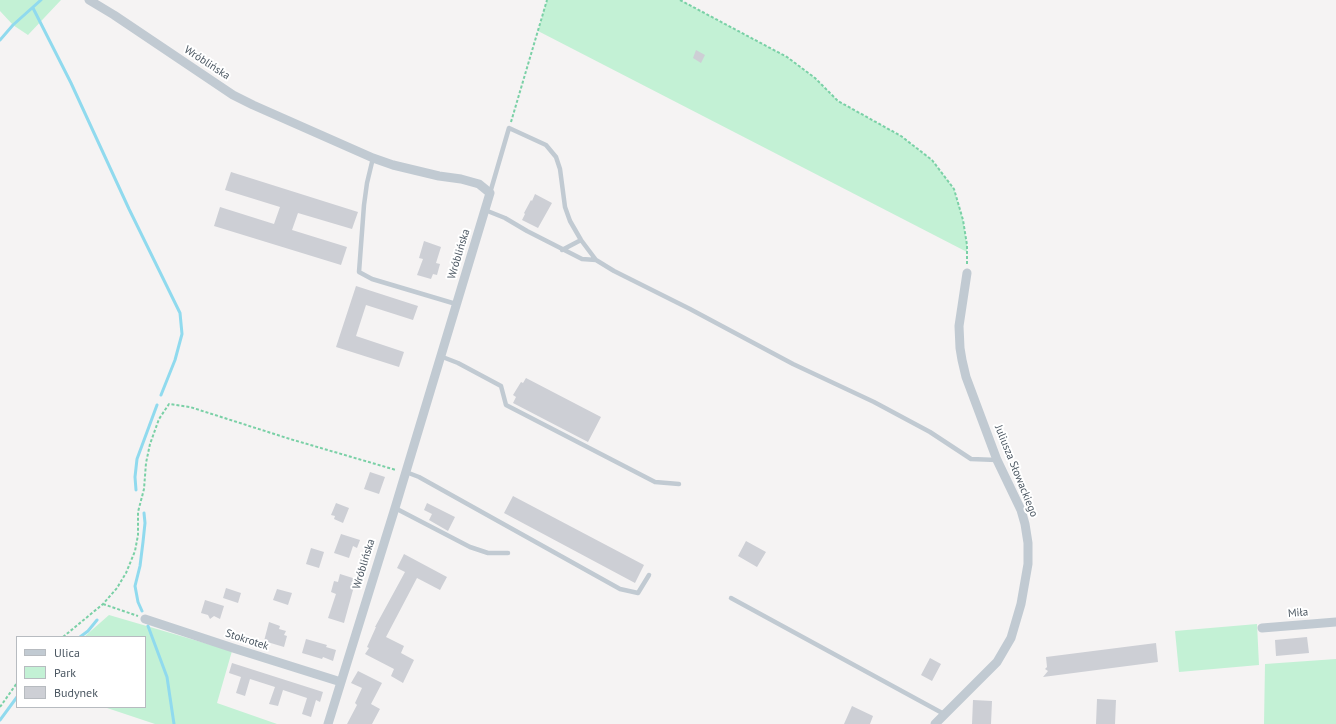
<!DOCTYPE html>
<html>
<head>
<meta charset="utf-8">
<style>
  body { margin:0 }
  #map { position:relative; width:1336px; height:724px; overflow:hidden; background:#f5f3f3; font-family:"PT Sans",sans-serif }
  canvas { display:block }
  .legend { position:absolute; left:16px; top:636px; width:130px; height:72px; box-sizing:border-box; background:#fff; border:1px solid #b7bbc0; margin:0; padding:5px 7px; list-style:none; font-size:12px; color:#4a5661 }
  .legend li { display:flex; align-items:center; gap:8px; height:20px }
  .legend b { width:20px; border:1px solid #b7bbc0 }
</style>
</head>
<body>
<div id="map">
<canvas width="1336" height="724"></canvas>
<ul class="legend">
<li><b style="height:5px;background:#c1cad2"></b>Ulica</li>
<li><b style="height:11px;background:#c3f1d5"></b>Park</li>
<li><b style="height:11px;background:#cdcfd5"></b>Budynek</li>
</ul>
</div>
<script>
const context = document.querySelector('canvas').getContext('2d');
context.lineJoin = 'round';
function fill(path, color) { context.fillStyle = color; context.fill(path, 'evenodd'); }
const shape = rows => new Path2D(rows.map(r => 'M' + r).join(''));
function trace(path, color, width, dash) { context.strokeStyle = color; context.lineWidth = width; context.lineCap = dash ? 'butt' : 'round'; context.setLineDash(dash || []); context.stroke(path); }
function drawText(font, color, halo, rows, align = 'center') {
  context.font = font + ' "PT Sans",sans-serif'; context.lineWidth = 4; context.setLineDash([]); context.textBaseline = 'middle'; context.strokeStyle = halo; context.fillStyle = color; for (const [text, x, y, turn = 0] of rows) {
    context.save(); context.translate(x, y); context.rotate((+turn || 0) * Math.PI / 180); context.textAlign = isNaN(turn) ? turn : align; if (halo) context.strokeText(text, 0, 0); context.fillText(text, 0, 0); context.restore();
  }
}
fill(shape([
  [0,0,61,0,28,35,13,25,0,11],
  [547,0,680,0,787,57,815,78,838,101,901,136,932,160,954,189,963,220,967,245,967,252,538,31],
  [109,615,232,651,217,703,277,724,155,724,104,707,145,707,145,637,84,637],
  [1257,624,1259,665,1179,672,1175,631],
  [1336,659,1336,724,1264,724,1265,664]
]), '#c3f1d5');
trace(shape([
  [33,8,71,83,129,209,180,313,182,334,175,360,161,395],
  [0,40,13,25,41,0],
  [136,490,135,477,137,459,157,405],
  [142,611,138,602,135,586,140,566,143,542,145,523,144,513],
  [148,626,167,677,174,724],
  [80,637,88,631,97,620],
  [0,720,17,697]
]), '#90daee', 3);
fill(shape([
  [696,50,705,55,701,63,693,58],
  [231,172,358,212,352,229,298,213,292,230,347,247,341,265,214,226,220,207,274,224,280,207,225,190],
  [535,194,552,203,538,228,522,220,525,214,524,213,531,200,532,201],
  [424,241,441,247,436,263,440,264,437,275,433,274,431,279,417,275,423,259,419,258],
  [356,286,418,306,413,320,366,305,356,336,404,352,399,367,336,347],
  [526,378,601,417,588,442,513,403,516,397,513,395,521,382,523,383],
  [370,472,385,477,379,494,364,489],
  [513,496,644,565,635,583,504,513],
  [336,503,349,508,343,523,334,519,335,516,331,515],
  [427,503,455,517,448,531,429,520,432,514,424,510],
  [341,534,360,540,357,548,353,546,349,558,334,553],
  [746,541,766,552,757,567,738,556],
  [311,548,324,552,319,568,306,564],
  [404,554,447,577,440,590,417,578,386,637,404,646,401,653,414,660,403,683,391,676,394,669,365,654,369,648,367,647,376,627,375,627,405,572,397,568],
  [340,574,356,579,344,623,328,618,336,594,331,592,334,581,338,582],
  [226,588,241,593,238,603,223,598],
  [277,589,292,593,288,605,273,600],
  [205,600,224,606,220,619,214,616,210,619,208,615,201,613],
  [269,622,280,626,279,629,286,631,284,635,287,636,284,647,264,641],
  [1307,637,1309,653,1276,656,1275,640],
  [306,639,327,645,326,647,336,650,333,661,323,657,322,659,302,653],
  [1156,643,1158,662,1043,677,1048,671,1045,669,1047,667,1046,657],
  [930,658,941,664,932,681,921,675],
  [232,663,323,692,320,702,316,700,311,717,302,714,307,698,283,690,278,706,269,704,275,687,250,679,245,696,236,693,241,677,229,673],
  [358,671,382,683,371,704,380,709,372,724,347,724,357,705,355,703,362,688,351,683],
  [1097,699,1116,700,1115,724,1096,724],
  [973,700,992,701,991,724,972,724],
  [852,706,873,716,870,724,844,724]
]), '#cdcfd5');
trace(shape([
  [680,0,787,57,815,78,838,101,901,136,932,160,954,189,963,220,967,245,967,264],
  [511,122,547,0],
  [103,604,138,616],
  [63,637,103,604,117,588,126,573,135,551,138,535,138,512,144,489,146,463,150,444,159,419,169,404,190,407,290,439,396,470],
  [0,707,17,683]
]), '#7ad0a6', 2, [3, 2]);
trace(shape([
  [373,158,367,183,364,205,359,272,372,279,456,304],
  [490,193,509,128,546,145,556,157,560,169,565,207,570,221,581,240,596,260,614,271,690,309,793,364,874,402,930,432,971,459,997,460],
  [485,210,505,218,527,231,582,259,596,260],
  [562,250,581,240],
  [440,356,458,363,501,386,506,405,655,482,679,484],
  [406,472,419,477,620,589,638,593,649,575],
  [395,508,470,547,488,553,508,553],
  [731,598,944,714]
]), '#c1cad2', 4.5);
trace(shape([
  [89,0,114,15,233,95,253,105,373,158,393,165,439,176,461,179,479,184,490,193,395,508,328,724],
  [145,619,233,648,341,682],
  [1262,628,1336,622],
  [935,724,997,662,1011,638,1021,604,1028,564,1028,543,1025,524,1021,510,997,460,966,377,962,360,960,348,959,326,967,273]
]), '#c1cad2', 9);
drawText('11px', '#4a5661', '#fff', [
  ["Wróblińska",207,63,33],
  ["Wróblińska",459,254,-73],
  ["Juliusza Słowackiego",1016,471,68],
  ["Wróblińska",364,564,-73],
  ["Miła",1298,613,-5],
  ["Stokrotek",247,640,18]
]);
</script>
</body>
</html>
